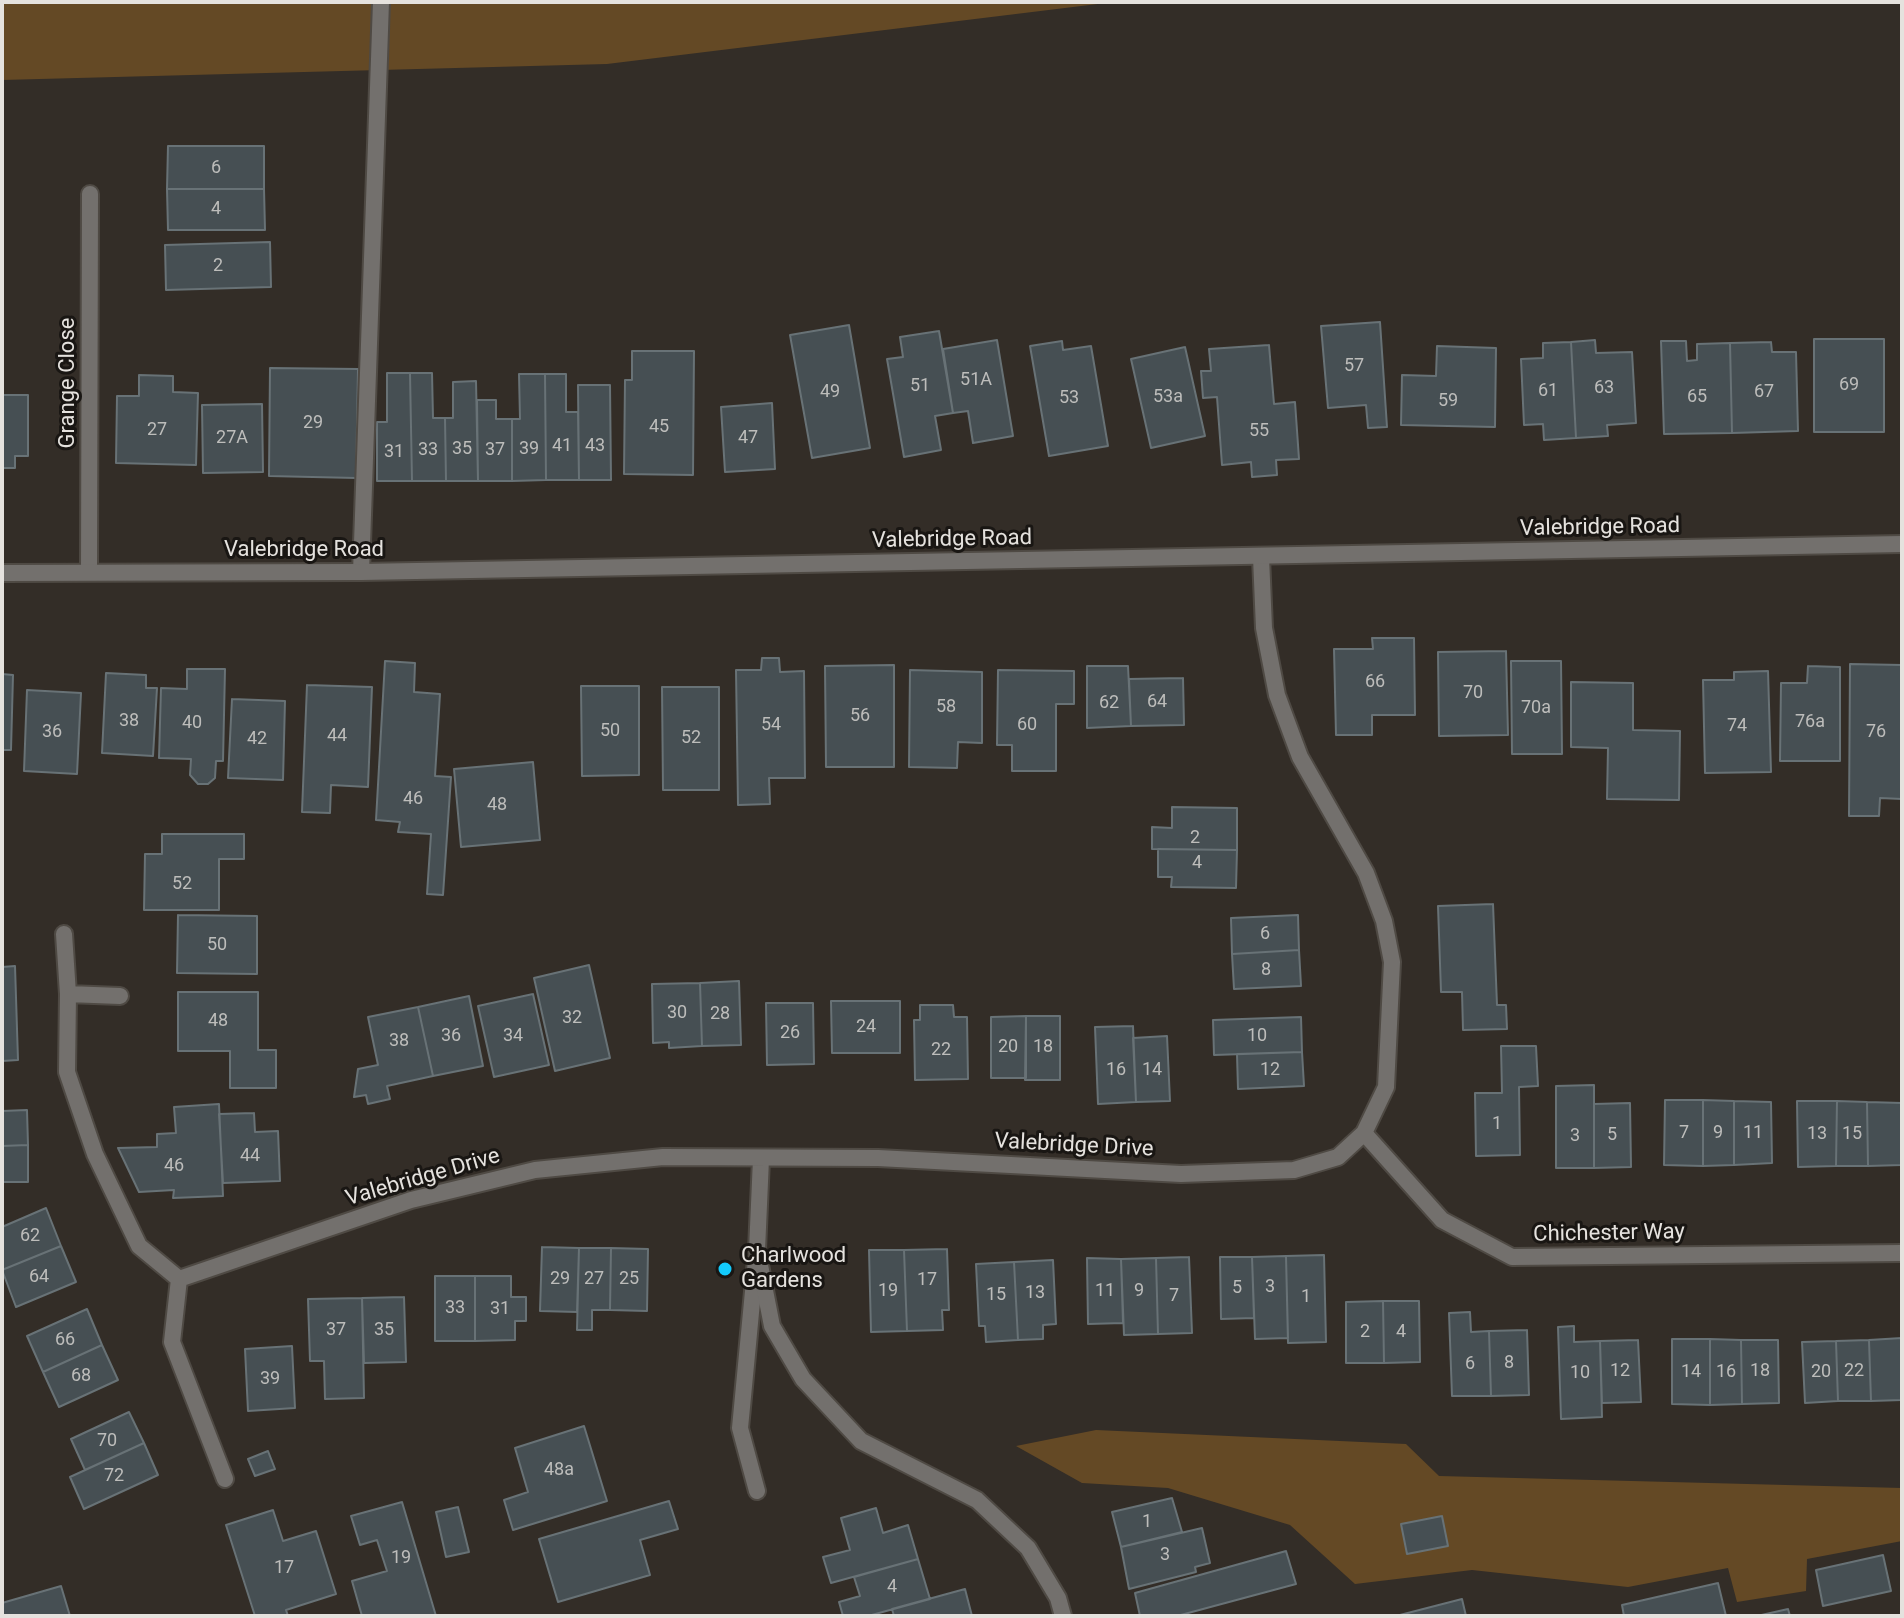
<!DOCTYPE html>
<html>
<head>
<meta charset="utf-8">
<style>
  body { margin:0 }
  #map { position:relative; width:1904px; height:1618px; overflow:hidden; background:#332d27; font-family:Roboto,sans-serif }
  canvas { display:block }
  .frame { position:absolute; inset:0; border:4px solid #e5e2de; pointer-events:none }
</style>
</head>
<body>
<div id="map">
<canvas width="1904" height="1618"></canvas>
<div class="frame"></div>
</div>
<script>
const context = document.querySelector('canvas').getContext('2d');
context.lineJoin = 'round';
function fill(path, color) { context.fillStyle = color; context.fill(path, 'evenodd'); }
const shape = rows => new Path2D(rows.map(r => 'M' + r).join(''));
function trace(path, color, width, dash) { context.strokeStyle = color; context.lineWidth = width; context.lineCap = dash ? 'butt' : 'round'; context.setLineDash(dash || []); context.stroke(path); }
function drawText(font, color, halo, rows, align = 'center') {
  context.font = font + ' Roboto,sans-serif'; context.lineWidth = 6; context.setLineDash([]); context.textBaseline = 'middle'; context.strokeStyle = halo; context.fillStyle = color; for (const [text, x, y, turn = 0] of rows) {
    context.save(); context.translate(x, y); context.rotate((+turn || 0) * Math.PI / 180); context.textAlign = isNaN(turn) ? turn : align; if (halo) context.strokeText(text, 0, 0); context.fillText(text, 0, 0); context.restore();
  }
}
fill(shape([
  [2,2,1114,2,607,64,2,80],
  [1096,1430,1406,1444,1439,1476,1902,1488,1902,1541,1807,1559,1806,1591,1737,1602,1728,1568,1628,1587,1472,1570,1355,1584,1290,1525,1168,1488,1082,1483,1016,1446]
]), '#644925');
const building = shape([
  [168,146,264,146,264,189,167,189,168,146],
  [167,189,264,189,265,230,168,230,167,189],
  [270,242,271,287,166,290,165,245,270,242],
  [1380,322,1387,427,1368,428,1366,405,1328,408,1321,326,1380,322],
  [849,325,870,448,812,458,790,335,849,325],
  [939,331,953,413,935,416,941,450,904,457,887,359,903,357,900,337,939,331],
  [1814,339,1884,339,1884,432,1814,432,1814,339],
  [997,340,1013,436,973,443,968,411,953,413,943,349,997,340],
  [1595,340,1596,353,1632,352,1636,423,1607,425,1608,436,1576,438,1571,342,1595,340],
  [1062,341,1063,350,1091,346,1108,446,1049,456,1030,346,1062,341],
  [1661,341,1686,341,1687,361,1697,360,1697,344,1730,343,1732,433,1664,434,1661,341],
  [1571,342,1576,438,1544,440,1543,424,1524,425,1521,359,1543,358,1543,343,1571,342],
  [1771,342,1772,352,1796,352,1798,431,1732,433,1730,343,1771,342],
  [1269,345,1274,404,1295,402,1299,459,1276,460,1277,475,1252,477,1251,462,1222,465,1217,397,1203,398,1201,371,1211,371,1209,349,1269,345],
  [1437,346,1496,348,1495,427,1401,425,1402,375,1436,376,1437,346],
  [1185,347,1205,436,1151,448,1131,359,1185,347],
  [632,351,694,351,693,475,624,474,625,380,632,380,632,351],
  [270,368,358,369,356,478,269,476,270,368],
  [387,373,410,373,412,481,377,481,377,422,387,422,387,373],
  [410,373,432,373,433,418,445,418,446,481,412,481,410,373],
  [519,374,545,374,546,480,512,481,512,419,520,419,519,374],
  [545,374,566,374,566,412,578,412,579,480,546,480,545,374],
  [139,375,173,376,173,392,198,393,196,465,116,463,117,396,139,396,139,375],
  [476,381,478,481,446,481,445,418,453,418,453,382,476,381],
  [578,385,610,385,611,480,579,480,578,385],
  [2,395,28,395,28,456,15,456,15,468,2,468,2,395],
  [477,400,496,400,496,419,512,419,512,481,478,481,477,400],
  [772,403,775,469,725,472,721,407,772,403],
  [262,404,263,472,203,473,202,405,262,404],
  [1372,638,1414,638,1415,715,1372,715,1372,735,1336,735,1334,649,1373,649,1372,638],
  [1506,651,1508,735,1439,736,1438,652,1506,651],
  [762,658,779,658,780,672,804,671,805,778,769,778,770,804,738,805,736,670,761,670,762,658],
  [385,661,415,663,414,692,440,694,435,776,451,777,443,895,427,894,431,834,398,832,400,822,376,820,385,661],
  [1511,661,1561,661,1562,754,1512,754,1511,661],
  [1850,664,1902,665,1902,799,1880,798,1879,816,1849,816,1850,664],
  [894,665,894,767,826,767,825,666,894,665],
  [1087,666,1128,666,1131,726,1087,728,1087,666],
  [1808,666,1840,667,1840,761,1780,761,1781,683,1807,683,1808,666],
  [187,669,225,669,223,761,216,761,215,778,208,784,198,784,190,775,191,759,159,758,161,688,187,689,187,669],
  [910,670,982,672,982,743,958,742,957,768,909,767,910,670],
  [998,670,1074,671,1074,704,1056,704,1056,771,1012,771,1012,745,997,745,998,670],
  [1768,671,1771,772,1705,773,1703,680,1734,680,1734,672,1768,671],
  [106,673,146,675,146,688,157,688,153,756,102,753,106,673],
  [2,674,13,675,11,750,2,750,2,674],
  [1183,678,1184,725,1131,726,1129,679,1183,678],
  [1571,682,1633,683,1633,730,1680,731,1679,800,1607,799,1608,748,1571,747,1571,682],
  [307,685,372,687,368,787,331,785,330,813,302,812,307,685],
  [581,686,639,686,639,775,582,776,581,686],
  [662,687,719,687,719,790,663,790,662,687],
  [27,690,81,693,77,774,24,771,27,690],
  [232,699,285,701,283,780,228,778,232,699],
  [533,762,540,840,461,847,454,769,533,762],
  [1172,807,1237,808,1237,850,1152,849,1152,827,1172,828,1172,807],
  [162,834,244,834,244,859,219,859,219,910,144,910,145,854,162,854,162,834],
  [1158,849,1237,850,1236,888,1171,887,1172,877,1158,877,1158,849],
  [1493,904,1497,1005,1506,1005,1507,1029,1463,1030,1462,992,1441,992,1438,906,1493,904],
  [178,915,257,916,257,974,177,973,178,915],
  [1298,915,1299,950,1232,954,1231,918,1298,915],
  [1299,950,1301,986,1234,989,1232,954,1299,950],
  [589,965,610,1058,555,1071,534,978,589,965],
  [15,966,18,1060,2,1061,2,967,15,966],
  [739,981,741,1045,702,1046,700,983,739,981],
  [700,983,702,1046,669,1048,669,1042,653,1043,652,984,700,983],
  [178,992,258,992,258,1050,276,1050,276,1088,230,1088,230,1051,178,1051,178,992],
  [533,994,549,1065,494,1077,478,1006,533,994],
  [469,996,483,1066,433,1076,418,1007,469,996],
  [831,1001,900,1001,900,1053,832,1053,831,1001],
  [766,1003,813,1003,814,1064,767,1065,766,1003],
  [920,1005,953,1005,954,1017,967,1017,968,1079,915,1080,914,1020,920,1020,920,1005],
  [418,1007,433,1076,387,1086,390,1099,368,1104,366,1095,354,1097,358,1069,378,1065,368,1017,418,1007],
  [1026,1016,1060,1016,1060,1080,1025,1080,1026,1016],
  [1026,1016,1026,1078,991,1078,991,1017,1026,1016],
  [1301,1017,1302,1052,1214,1055,1213,1020,1301,1017],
  [1133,1026,1136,1102,1098,1104,1095,1027,1133,1026],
  [1167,1036,1170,1101,1136,1102,1133,1038,1167,1036],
  [1501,1046,1536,1046,1538,1086,1519,1087,1520,1155,1476,1156,1475,1093,1502,1093,1501,1046],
  [1302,1052,1304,1086,1238,1089,1237,1054,1302,1052],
  [1594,1085,1594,1168,1556,1168,1556,1086,1594,1085],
  [1665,1100,1703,1100,1703,1166,1664,1165,1665,1100],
  [1703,1100,1734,1101,1734,1165,1703,1166,1703,1100],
  [1734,1101,1771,1102,1772,1163,1734,1165,1734,1101],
  [1797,1101,1837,1101,1836,1166,1798,1167,1797,1101],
  [1837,1101,1867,1102,1868,1166,1836,1166,1837,1101],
  [1867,1102,1902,1103,1902,1165,1868,1166,1867,1102],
  [1630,1103,1631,1167,1594,1168,1594,1104,1630,1103],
  [219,1104,223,1196,173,1198,174,1190,139,1192,118,1148,157,1147,157,1134,176,1133,174,1107,219,1104],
  [27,1110,28,1145,2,1146,2,1111,27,1110],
  [254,1113,255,1132,278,1131,280,1181,223,1183,219,1114,254,1113],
  [28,1145,28,1182,2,1182,2,1146,28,1145],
  [46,1208,61,1246,2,1270,2,1227,46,1208],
  [61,1246,76,1282,16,1307,2,1270,61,1246],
  [542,1247,579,1248,577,1312,540,1311,542,1247],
  [579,1248,611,1248,610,1310,592,1310,592,1330,577,1330,579,1248],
  [611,1248,648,1249,647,1311,610,1310,611,1248],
  [947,1249,949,1310,942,1310,943,1330,907,1331,904,1250,947,1249],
  [869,1250,904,1250,907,1331,871,1332,869,1250],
  [1324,1255,1326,1342,1288,1343,1286,1256,1324,1255],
  [1286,1256,1288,1338,1255,1339,1252,1257,1286,1256],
  [1189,1257,1192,1333,1158,1334,1156,1258,1189,1257],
  [1220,1257,1252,1257,1254,1318,1221,1319,1220,1257],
  [1087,1258,1121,1259,1123,1323,1088,1324,1087,1258],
  [1156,1258,1158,1334,1124,1335,1121,1259,1156,1258],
  [1053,1260,1056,1324,1043,1325,1043,1339,1018,1340,1014,1262,1053,1260],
  [1014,1262,1018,1340,986,1342,985,1326,979,1326,976,1264,1014,1262],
  [435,1276,475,1276,475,1341,435,1341,435,1276],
  [475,1276,511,1276,511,1297,526,1297,526,1321,515,1321,515,1340,475,1341,475,1276],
  [404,1297,406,1362,364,1363,362,1298,404,1297],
  [362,1298,364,1398,325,1399,324,1361,310,1361,308,1299,362,1298],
  [1383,1301,1419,1301,1420,1362,1384,1363,1383,1301],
  [1383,1301,1384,1363,1346,1363,1346,1302,1383,1301],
  [87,1309,102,1345,43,1372,27,1336,87,1309],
  [1470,1312,1471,1332,1489,1331,1491,1396,1452,1396,1449,1313,1470,1312],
  [1574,1326,1574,1342,1600,1341,1602,1417,1561,1419,1558,1327,1574,1326],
  [1527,1330,1529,1395,1491,1396,1489,1331,1527,1330],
  [1902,1338,1902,1400,1871,1401,1869,1340,1902,1338],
  [1672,1339,1710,1339,1710,1405,1672,1404,1672,1339],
  [1710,1339,1741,1340,1742,1404,1710,1405,1710,1339],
  [1638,1340,1641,1402,1602,1403,1600,1341,1638,1340],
  [1741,1340,1778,1340,1779,1403,1742,1404,1741,1340],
  [1869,1340,1871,1401,1838,1401,1836,1341,1869,1340],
  [1836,1341,1838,1401,1805,1403,1802,1342,1836,1341],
  [102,1345,118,1380,59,1407,43,1372,102,1345],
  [292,1346,295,1408,248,1411,245,1349,292,1346],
  [129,1412,144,1443,85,1470,71,1439,129,1412],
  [584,1426,607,1501,513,1530,504,1500,528,1492,515,1448,584,1426],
  [144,1443,158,1475,84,1509,70,1477,144,1443],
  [268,1451,275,1469,255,1476,248,1459,268,1451],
  [1172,1498,1182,1532,1121,1547,1112,1512,1172,1498],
  [669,1501,678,1529,640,1540,650,1575,558,1602,539,1539,669,1501],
  [402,1502,436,1616,362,1616,352,1581,387,1571,377,1540,360,1545,351,1516,402,1502],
  [458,1507,469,1552,446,1557,436,1512,458,1507],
  [876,1508,883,1533,908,1525,918,1559,831,1583,823,1557,850,1550,841,1518,876,1508],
  [273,1510,283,1541,316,1531,336,1594,286,1610,288,1616,255,1616,226,1525,273,1510],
  [1442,1516,1448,1546,1407,1554,1401,1524,1442,1516],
  [1202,1528,1210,1563,1195,1567,1196,1572,1129,1589,1121,1547,1202,1528],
  [1286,1551,1296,1584,1177,1616,1140,1616,1135,1593,1286,1551],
  [1883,1555,1891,1591,1823,1606,1816,1570,1883,1555],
  [918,1559,930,1599,868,1616,843,1616,839,1602,860,1596,854,1577,918,1559],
  [1718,1583,1726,1616,1624,1616,1622,1605,1718,1583],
  [61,1586,70,1616,2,1616,2,1603,61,1586],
  [965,1589,972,1616,894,1616,892,1609,965,1589],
  [1462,1599,1466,1616,1396,1616,1462,1599],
  [1788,1609,1790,1616,1757,1616,1788,1609]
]);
fill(building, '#464f53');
trace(building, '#687276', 2);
const service = shape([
  [361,572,381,2],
  [756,1260,740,1428,757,1491]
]);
const minor = shape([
  [89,572,90,194],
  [64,934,68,994,67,1072,95,1154,139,1246,179,1279,411,1200,535,1170,663,1157,878,1158,1181,1174,1294,1170,1338,1157,1364,1133,1386,1087,1392,962,1384,921,1366,873,1300,757,1277,695,1264,628,1261,557],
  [68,994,120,996],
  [1364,1133,1442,1220,1512,1257,1902,1253],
  [761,1159,757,1250,772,1326,803,1379,861,1441,977,1500,1028,1548,1058,1598,1063,1616],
  [179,1279,172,1342,225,1479]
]);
const tertiary = shape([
  [2,573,361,572,1902,544]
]);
trace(service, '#4f4a44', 20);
trace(minor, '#4f4a44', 20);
trace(tertiary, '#4f4a44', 20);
trace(service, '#73706d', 16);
trace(minor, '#73706d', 16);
trace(tertiary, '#73706d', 16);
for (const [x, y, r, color] of [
  [725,1269,8,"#13cafb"]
]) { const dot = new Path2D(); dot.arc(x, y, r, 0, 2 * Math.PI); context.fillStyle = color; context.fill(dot); trace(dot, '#191613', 3); }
drawText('18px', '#bdbdbb', null, [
  ["6",216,168],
  ["4",216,209],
  ["2",218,266],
  ["57",1354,366],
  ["51A",976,380],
  ["69",1849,385],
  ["51",920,386],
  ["63",1604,388],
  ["61",1548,391],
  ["49",830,392],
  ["67",1764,392],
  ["53a",1168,397],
  ["65",1697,397],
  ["53",1069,398],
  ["59",1448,401],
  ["29",313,423],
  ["45",659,427],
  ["27",157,430],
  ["55",1259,431],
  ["27A",232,438],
  ["47",748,438],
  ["41",562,446],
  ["43",595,446],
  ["35",462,449],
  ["39",529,449],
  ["33",428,450],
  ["37",495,450],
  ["31",394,452],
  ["66",1375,682],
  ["70",1473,693],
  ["64",1157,702],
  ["62",1109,703],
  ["58",946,707],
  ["70a",1536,708],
  ["56",860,716],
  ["38",129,721],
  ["76a",1810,722],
  ["40",192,723],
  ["54",771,725],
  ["60",1027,725],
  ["74",1737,726],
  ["50",610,731],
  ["36",52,732],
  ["76",1876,732],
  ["44",337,736],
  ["52",691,738],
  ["42",257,739],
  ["46",413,799],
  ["48",497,805],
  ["2",1195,838],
  ["4",1197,863],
  ["52",182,884],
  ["6",1265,934],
  ["50",217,945],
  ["8",1266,970],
  ["30",677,1013],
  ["28",720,1014],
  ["32",572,1018],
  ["48",218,1021],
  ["24",866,1027],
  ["26",790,1033],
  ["36",451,1036],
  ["34",513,1036],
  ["10",1257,1036],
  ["38",399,1041],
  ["20",1008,1047],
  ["18",1043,1047],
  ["22",941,1050],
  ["16",1116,1070],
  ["14",1152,1070],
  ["12",1270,1070],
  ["1",1497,1124],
  ["7",1684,1133],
  ["9",1718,1133],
  ["11",1753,1133],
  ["13",1817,1134],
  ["15",1852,1134],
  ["5",1612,1135],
  ["3",1575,1136],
  ["44",250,1156],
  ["46",174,1166],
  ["62",30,1236],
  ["64",39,1277],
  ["29",560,1279],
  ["27",594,1279],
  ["25",629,1279],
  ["17",927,1280],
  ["3",1270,1287],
  ["5",1237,1288],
  ["19",888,1291],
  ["11",1105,1291],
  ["9",1139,1291],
  ["13",1035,1293],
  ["15",996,1295],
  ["7",1174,1296],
  ["1",1306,1297],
  ["33",455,1308],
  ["31",500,1309],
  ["37",336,1330],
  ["35",384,1330],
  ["2",1365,1332],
  ["4",1401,1332],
  ["66",65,1340],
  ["8",1509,1363],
  ["6",1470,1364],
  ["12",1620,1371],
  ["18",1760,1371],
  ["22",1854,1371],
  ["14",1691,1372],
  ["16",1726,1372],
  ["20",1821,1372],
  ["10",1580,1373],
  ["68",81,1376],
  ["39",270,1379],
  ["70",107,1441],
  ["48a",559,1470],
  ["72",114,1476],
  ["1",1147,1522],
  ["3",1165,1555],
  ["19",401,1558],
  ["17",284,1568],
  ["4",892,1587]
]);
drawText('22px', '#e5e2de', '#191613', [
  ["Grange Close",68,383,-90],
  ["Valebridge Road",1600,528,-1],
  ["Valebridge Road",952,540,-1],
  ["Valebridge Road",304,550],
  ["Valebridge Drive",1074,1146,3],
  ["Valebridge Drive",423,1178,-16],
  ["Chichester Way",1609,1234,-1]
]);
drawText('22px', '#e5e2de', '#191613', [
  ["Charlwood",741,1256],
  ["Gardens",741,1281]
], 'left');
</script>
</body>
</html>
